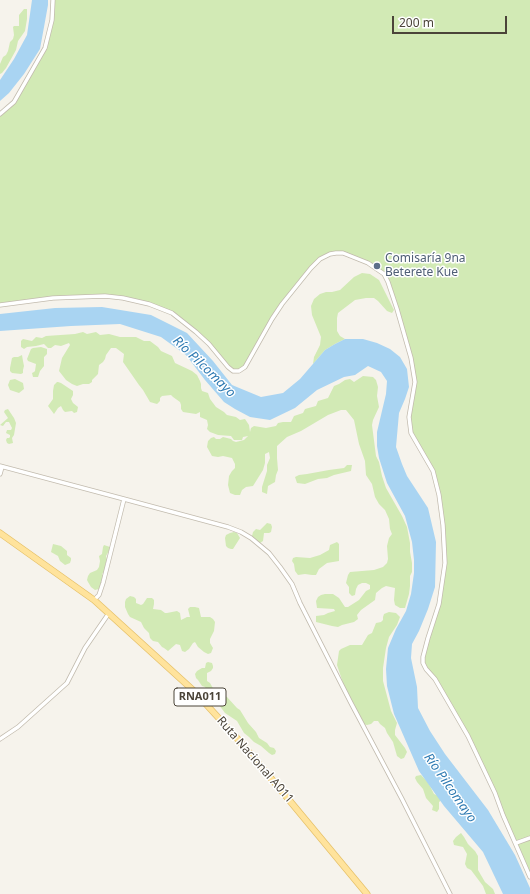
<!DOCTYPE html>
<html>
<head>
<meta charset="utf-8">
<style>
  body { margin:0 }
  #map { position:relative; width:530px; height:894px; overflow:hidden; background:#f6f3ec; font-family:"Noto Sans",sans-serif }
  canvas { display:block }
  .scale { position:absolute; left:392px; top:16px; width:115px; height:18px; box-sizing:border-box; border:2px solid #4b4439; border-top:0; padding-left:5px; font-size:12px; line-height:14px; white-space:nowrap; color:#4b4439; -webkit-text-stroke:3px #fff; paint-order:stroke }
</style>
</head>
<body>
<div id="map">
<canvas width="530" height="894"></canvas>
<div class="scale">200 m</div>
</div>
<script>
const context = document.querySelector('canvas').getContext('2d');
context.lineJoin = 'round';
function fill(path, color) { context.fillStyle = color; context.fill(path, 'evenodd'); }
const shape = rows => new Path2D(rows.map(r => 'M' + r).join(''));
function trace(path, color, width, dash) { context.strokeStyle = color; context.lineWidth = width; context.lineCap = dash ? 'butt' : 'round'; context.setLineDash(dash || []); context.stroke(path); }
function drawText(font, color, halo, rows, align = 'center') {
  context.font = font + ' "Noto Sans",sans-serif'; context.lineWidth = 3; context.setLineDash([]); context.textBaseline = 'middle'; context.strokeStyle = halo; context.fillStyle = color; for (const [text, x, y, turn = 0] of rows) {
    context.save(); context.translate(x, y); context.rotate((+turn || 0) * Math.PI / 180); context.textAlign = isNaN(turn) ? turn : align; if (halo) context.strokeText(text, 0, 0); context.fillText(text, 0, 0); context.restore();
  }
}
fill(shape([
  [53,0,530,0,530,877,468,736,435,679,426,669,423,657,439,604,445,563,443,525,433,471,411,433,409,424,414,391,411,358,384,274,357,258,336,253,320,259,282,304,250,359,239,371,233,371,209,344,172,313,149,304,105,296,67,297,0,305,0,114,14,102,45,48,52,20],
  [24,9,27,9,27,19,25,31,18,41,16,50,6,68,2,73,0,74,0,64,3,57,6,55,8,51,10,42,13,39,14,35,13,27,14,26,19,26,19,15],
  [362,273,370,274,379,280,394,310,392,313,387,311,378,301,374,298,366,298,355,300,338,313,337,318,337,331,340,336,345,339,335,344,325,350,313,364,314,357,320,345,321,337,312,315,311,306,314,299,320,294,326,292,332,292,340,290,354,277],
  [83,332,87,334,96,332,100,335,109,334,120,337,136,337,144,341,150,341,158,347,161,351,172,356,175,363,192,371,197,375,200,381,201,384,201,388,202,391,208,393,210,399,216,407,224,412,227,415,236,417,240,420,245,419,249,425,250,432,251,428,254,426,266,428,276,426,278,423,283,422,291,422,294,416,303,413,305,409,316,406,318,401,328,398,334,386,339,384,345,380,350,379,354,382,363,376,373,377,376,380,378,387,377,396,379,407,373,420,372,425,376,456,379,462,382,476,386,488,402,516,407,527,410,543,410,552,412,563,412,572,410,576,410,586,409,594,405,608,400,608,395,605,394,600,395,588,386,586,382,588,376,593,375,600,361,610,357,615,358,619,354,622,342,625,338,627,332,626,316,622,316,616,324,615,328,613,335,611,334,609,317,608,316,601,318,597,321,595,325,594,333,594,339,598,345,607,348,607,359,600,366,591,370,589,370,585,366,583,362,583,358,585,356,589,355,595,352,596,349,593,349,587,346,583,348,575,350,572,374,570,383,567,387,563,388,559,387,546,389,538,392,534,390,529,389,519,385,510,379,504,375,497,372,484,366,475,365,461,359,444,354,420,346,410,341,410,328,415,301,431,287,437,277,446,277,458,278,470,276,475,275,482,268,486,267,494,262,492,262,487,267,471,267,465,270,458,269,452,265,454,265,463,263,470,253,486,246,487,242,490,240,495,235,495,230,493,228,485,229,476,232,471,235,468,235,464,232,458,223,456,218,457,212,456,207,447,208,441,211,438,214,437,216,439,220,439,223,437,231,439,233,441,236,442,244,440,248,436,243,437,242,440,234,440,231,436,218,435,210,432,207,429,208,425,207,420,200,417,200,412,196,414,183,412,181,409,181,405,180,402,173,397,171,395,162,396,160,398,160,401,157,404,150,402,143,390,139,385,123,362,124,354,116,348,111,348,106,355,105,359,103,362,99,365,98,374,92,380,92,382,89,384,83,384,77,386,72,384,66,380,59,371,62,358,70,345,69,343,61,346,55,345,51,348,48,348,44,344,36,346,27,347,24,349,21,347,21,341,23,339,32,341,36,337,42,338,46,336,75,334],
  [41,347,47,349,47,354,44,357,44,366,40,371,38,377,33,377,32,373,34,372,35,371,36,364,28,361,27,359,31,349,33,348],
  [22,355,23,361,24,366,23,370,23,373,21,374,12,373,10,371,10,368,12,358,14,357,18,357],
  [15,379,23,383,24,389,19,393,10,390,8,385,10,380],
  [57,382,58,382,61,383,73,391,73,395,71,399,73,403,78,407,77,412,74,413,72,411,65,412,63,410,61,406,58,408,54,414,48,406,53,399,53,391,54,385],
  [8,409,14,418,16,423,14,435,12,438,13,443,9,444,7,443,6,440,7,438,9,438,10,437,10,435,6,433,7,430,11,430,12,428,9,422,6,422,3,426,0,425,8,418,4,412,5,410],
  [347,465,352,465,351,471,334,475,327,478,318,479,305,484,297,483,295,477,299,475,307,474,329,470,344,468],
  [267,523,271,524,272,527,271,532,269,533,264,533,263,541,260,543,257,543,252,540,252,536,253,532,256,529,260,530],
  [234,532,237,533,240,538,233,549,231,549,228,548,226,546,225,538,226,535,230,533],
  [337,542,339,544,339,561,327,563,319,569,316,575,312,575,305,574,298,575,295,571,294,564,292,561,293,558,296,557,310,558,320,555,329,550,330,545],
  [53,544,61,546,67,551,67,555,71,558,71,560,70,563,65,565,60,561,58,556,51,552],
  [104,545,110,547,110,549,106,556,107,560,105,565,106,567,105,571,102,574,104,577,100,588,99,589,95,590,91,587,88,582,87,580,88,576,90,573,97,570,99,567,100,561,99,556,102,554,103,547],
  [130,596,134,597,136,599,136,603,141,605,143,604,147,598,152,598,154,600,154,604,153,609,161,610,165,613,167,613,177,611,180,613,181,620,187,617,190,617,188,609,190,607,195,607,199,608,201,617,210,617,213,619,215,622,214,631,210,639,210,643,213,648,211,653,208,654,204,652,198,647,195,642,193,643,189,649,185,652,182,651,180,645,176,644,168,651,164,648,162,647,158,642,153,641,150,638,149,633,144,628,141,622,130,617,128,614,125,607,125,602,126,599],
  [389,612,396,613,400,617,397,625,389,637,386,648,383,668,383,681,391,711,397,723,395,730,395,735,405,748,407,752,404,758,401,759,397,756,393,742,387,733,385,728,380,724,378,721,374,721,371,724,367,725,362,724,345,689,337,665,339,651,341,649,350,645,362,645,368,635,372,633,376,623,381,622,383,620,383,617,384,614],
  [208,662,212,663,213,666,213,668,211,671,207,673,207,681,210,683,214,690,227,697,237,708,240,710,248,723,256,732,259,738,267,743,270,747,274,748,276,751,275,754,272,755,269,753,261,746,254,742,249,737,244,733,237,721,225,713,213,697,212,693,207,691,205,687,202,686,198,680,196,678,195,674,197,671,202,668,205,668,206,663],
  [421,775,428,782,434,794,439,796,442,800,439,802,439,809,437,812,432,810,433,806,426,798,423,789,417,782,415,778,416,776],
  [461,833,464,837,468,844,475,851,478,856,478,870,485,882,493,889,495,894,486,894,483,886,471,870,467,868,465,864,467,854,463,847,454,845,453,841,456,837]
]), '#d2eab5');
fill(shape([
  [32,0,48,0,48,5,40,49,24,74,9,93,0,101,0,80,14,59,27,35],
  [102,307,151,315,187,333,213,361,232,385,261,397,283,393,300,379,325,350,335,344,345,339,363,339,377,343,390,349,400,357,407,369,409,387,405,399,399,413,396,447,402,464,407,476,428,508,436,542,435,587,428,609,419,631,412,644,411,658,417,687,418,708,430,731,445,754,488,810,515,855,530,888,530,894,503,894,483,852,444,806,419,771,394,714,387,686,386,669,388,648,396,629,406,611,411,594,414,573,414,560,412,542,405,516,387,483,379,458,377,446,377,432,386,394,387,381,381,372,368,366,355,375,344,377,317,390,295,408,270,420,250,417,235,409,224,402,205,380,186,355,161,337,120,324,71,326,0,331,0,314,55,308]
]), '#a9d4f2');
const street = shape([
  [0,114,14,102,45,48,52,20,53,0],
  [0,305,53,298,105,296,123,298,149,304,172,313,196,332,209,344,228,367,233,371,239,371,245,367,272,319,282,304,311,268,320,259,330,254,336,253,343,253,368,263,384,274,388,282,397,309,411,358,415,382,409,417,411,433,433,471,439,495,443,525,445,563,439,604,428,638,423,657,423,663,426,669,435,679,468,736,495,793,503,815,530,877],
  [0,466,124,499,228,527,241,532,251,538,269,553,280,567,292,584,300,603,351,703,402,799,450,894],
  [0,474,2,467],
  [94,600,99,595,103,583,124,499],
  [0,739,18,727,67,683,85,648,109,613],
  [516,843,530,838]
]);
const primary = shape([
  [0,533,94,600,194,691,236,737,275,783,367,894]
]);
trace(street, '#c2bbae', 5);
trace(primary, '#e6c16a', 7);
trace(street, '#fff', 3.5);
trace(primary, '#ffe39c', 5.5);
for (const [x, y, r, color] of [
  [377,266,4,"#5c6f8a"]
]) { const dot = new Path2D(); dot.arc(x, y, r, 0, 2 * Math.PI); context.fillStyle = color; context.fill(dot); trace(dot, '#fff', 1.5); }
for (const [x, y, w] of [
  [200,697,52]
]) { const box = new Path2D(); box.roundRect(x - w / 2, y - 9, w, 18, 3); context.fillStyle = '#fff'; context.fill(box); trace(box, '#4b4439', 1); }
drawText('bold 11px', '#4b4439', null, [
  ["RNA011",200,697]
]);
drawText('12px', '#4e5e75', '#fff', [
  ["Comisaría 9na",385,259],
  ["Beterete Kue",385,273]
], 'left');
drawText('12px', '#4b4439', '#fff', [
  ["Ruta Nacional A011",255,760,49]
]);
drawText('italic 13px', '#2e7ab2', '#fff', [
  ["Río Pilcomayo",204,367,44],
  ["Río Pilcomayo",450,788,55]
]);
</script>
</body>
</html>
